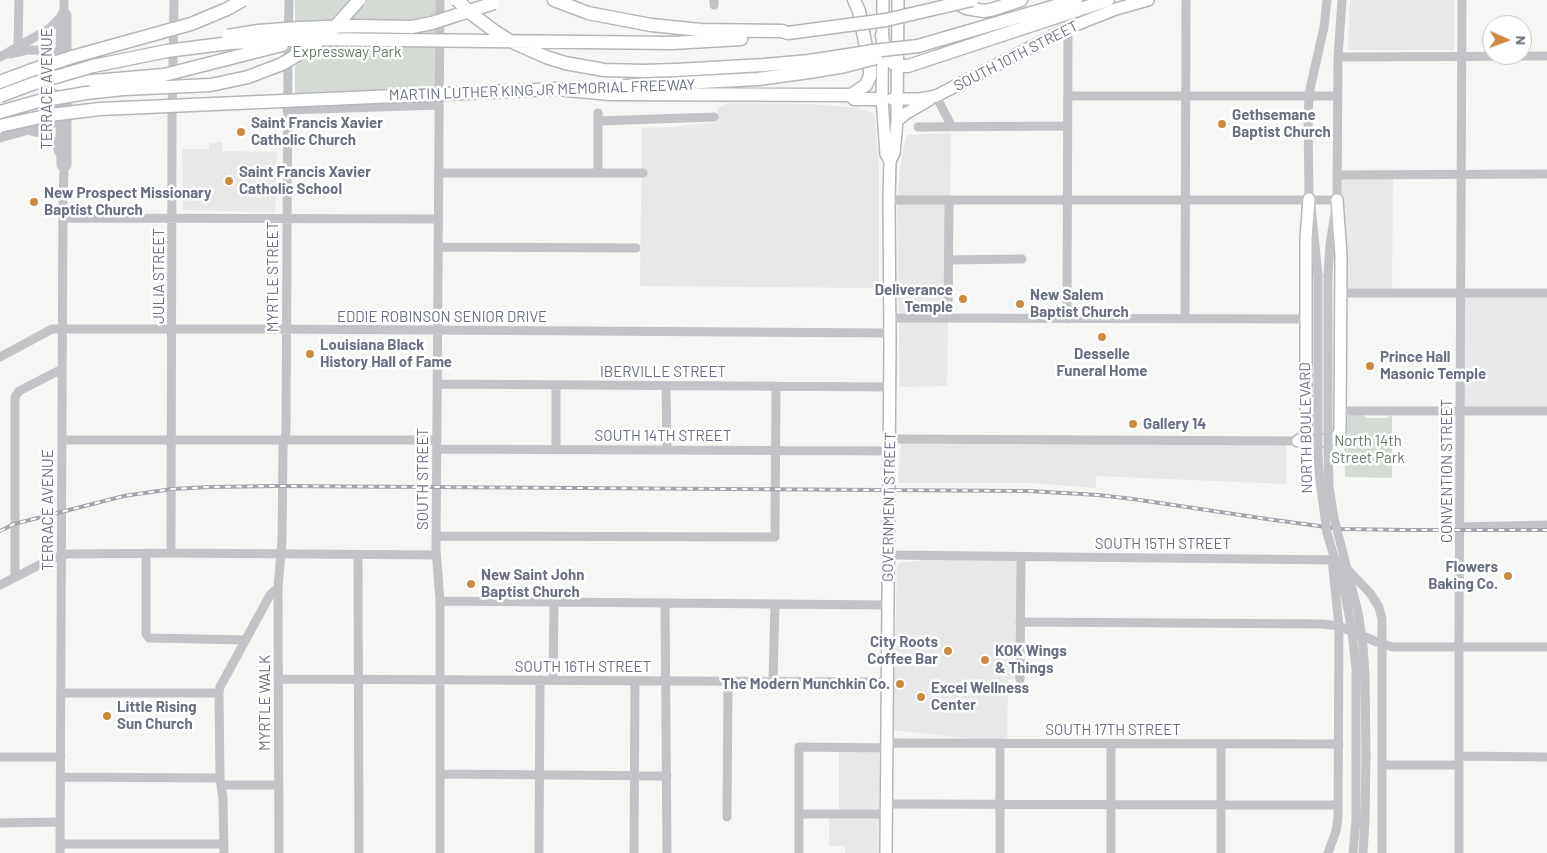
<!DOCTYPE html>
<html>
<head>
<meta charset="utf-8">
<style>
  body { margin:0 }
  #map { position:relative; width:1547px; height:853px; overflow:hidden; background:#f6f7f4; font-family:Barlow,sans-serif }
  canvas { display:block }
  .north { position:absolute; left:1482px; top:15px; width:50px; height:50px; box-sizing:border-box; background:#fff; border:1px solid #c3c6cd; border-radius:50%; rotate:92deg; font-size:14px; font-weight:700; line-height:20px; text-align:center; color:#6a7081 }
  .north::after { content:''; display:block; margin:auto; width:18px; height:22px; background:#cc8a3f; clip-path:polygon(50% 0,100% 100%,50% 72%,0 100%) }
</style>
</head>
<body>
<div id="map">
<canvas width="1547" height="853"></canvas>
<div class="north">N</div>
</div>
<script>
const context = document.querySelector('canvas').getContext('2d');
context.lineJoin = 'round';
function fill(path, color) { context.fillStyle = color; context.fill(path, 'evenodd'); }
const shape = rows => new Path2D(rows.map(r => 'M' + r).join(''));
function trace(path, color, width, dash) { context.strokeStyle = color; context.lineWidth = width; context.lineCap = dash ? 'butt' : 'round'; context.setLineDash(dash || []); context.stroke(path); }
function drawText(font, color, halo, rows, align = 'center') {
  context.font = font + ' Barlow,sans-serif'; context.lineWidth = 5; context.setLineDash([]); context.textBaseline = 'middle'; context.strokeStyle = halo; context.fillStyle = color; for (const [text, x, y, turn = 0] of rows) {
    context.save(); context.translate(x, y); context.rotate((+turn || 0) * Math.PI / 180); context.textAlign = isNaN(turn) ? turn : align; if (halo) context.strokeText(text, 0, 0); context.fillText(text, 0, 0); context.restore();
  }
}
fill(shape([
  [1350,0,1454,0,1454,50,1348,50],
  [728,103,808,104,860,108,874,114,879,164,879,288,640,286,642,128,674,127,717,122,717,109],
  [951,133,947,386,900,387,897,200,902,153,907,135],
  [222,142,222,151,277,152,275,212,183,210,182,149,209,149,209,143],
  [1338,175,1393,175,1392,293,1341,293],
  [1461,293,1547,293,1547,411,1461,411],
  [901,443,1286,445,1286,484,1096,476,1096,488,1032,483,898,483],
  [964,556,1021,557,1020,679,1008,680,1007,743,893,730,897,565,899,563],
  [839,751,879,753,879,853,845,853,845,846,829,846,829,813,839,812]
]), '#e7e8e7');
fill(shape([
  [295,0,436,0,435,101,295,104],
  [1350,415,1362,415,1367,418,1386,418,1392,415,1392,478,1345,477,1344,423,1347,417]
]), '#d5dbd4');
const major = shape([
  [883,0,882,99,886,154,890,161],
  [892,99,920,99,936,96,1068,28,1116,9,1148,0],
  [897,121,905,114,929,100],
  [1298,441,1313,442,1332,439,1338,435,1340,430,1341,255,1337,200],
  [1298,441,1304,437,1306,429,1306,238,1309,199],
  [886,853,890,344,889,200,890,161,894,153,897,121,898,0]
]);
const highway = shape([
  [554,0,588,13,651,25,701,30,782,31,788,33],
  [952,1,966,8,984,11,994,9,1021,0],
  [882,35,884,49,888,59,894,64,898,66,908,66,1108,0],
  [582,42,672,43,741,39],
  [918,46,1076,0],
  [676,70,764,65,809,61,842,56],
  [59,84,93,81],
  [625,86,758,79,809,72,845,66],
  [557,89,610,94,851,95,854,99,882,99],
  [851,95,866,85,870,76,870,68,859,11,854,0]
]);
trace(major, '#b3b5ba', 14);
trace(highway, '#b4b6ba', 15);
trace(shape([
  [64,0,64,10,67,15,67,79],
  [440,0,436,549,440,601,440,853],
  [714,5,714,0],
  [18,45,19,0],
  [10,54,27,50,36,50,54,52,63,56],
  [0,57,49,29,61,17],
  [1338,57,1547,56],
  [936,96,952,127],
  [1068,96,1338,96],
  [287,110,439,105],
  [598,121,714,117],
  [918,127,1067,126],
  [31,131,46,134,55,143,59,152],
  [0,138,65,120],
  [64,168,61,165,59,88,61,16,64,10],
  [598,172,598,113],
  [439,173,643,173],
  [1338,175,1547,174],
  [889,200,1337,200],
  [63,218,438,219],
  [438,247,636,248],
  [949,260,1022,259],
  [1328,275,1330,245,1337,200,1338,57,1342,0],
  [1318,276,1311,206,1309,199,1308,112,1310,89,1324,27,1327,0],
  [1341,293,1547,293],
  [890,318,1306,319],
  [948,318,949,200],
  [1067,319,1068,28],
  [1185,319,1186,0],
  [0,357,52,329,275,329,890,333],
  [437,384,890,387],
  [666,386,667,450],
  [1341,411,1547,411],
  [890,439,1298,441],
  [62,440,437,440],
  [437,449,890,451],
  [556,449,556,385],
  [1460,527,1547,525],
  [436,536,775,537,776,386],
  [146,553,146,634,149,638,245,640],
  [171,553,172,122,174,0],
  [358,555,359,853],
  [888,555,1336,560,1348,570,1370,593,1379,607,1382,619,1382,853],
  [15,576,15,397,19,391,62,369],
  [0,585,53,558,69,554,171,553,436,555],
  [440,601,888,605],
  [665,603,667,853],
  [1020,622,1323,624,1339,626,1377,642,1393,647,1547,647],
  [278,679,887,682],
  [1020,679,1021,557],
  [553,680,554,603],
  [773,681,775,604],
  [61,693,219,693],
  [887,743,1339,744],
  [1000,743,1000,853],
  [1459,756,1547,757],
  [0,757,61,757],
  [1383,765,1459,765],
  [440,774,667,776],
  [61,777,220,778],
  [222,785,278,785],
  [886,804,1338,805],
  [799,814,886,814],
  [727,817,728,682],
  [0,823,60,822],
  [60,844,224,844],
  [60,853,63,198,64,168,67,165,67,92],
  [224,853,223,798,220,778,219,693,220,687,270,595,278,588],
  [279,853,278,588,282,540,283,447,286,432,288,54,289,0],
  [539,853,540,680],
  [634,853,635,681],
  [799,853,799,747,887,748],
  [1111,853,1111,744],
  [1221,853,1221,744],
  [1328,853,1336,831,1338,818,1339,626,1332,559],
  [1353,853,1356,820,1356,755],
  [1363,853,1365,821,1366,755],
  [1459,853,1459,640,1462,0]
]), '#c1c3c7', 9);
trace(major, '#fff', 11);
trace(highway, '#fff', 12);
const rail = shape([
  [0,531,14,524,124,496,172,489,210,487,277,486,1029,491,1098,495,1133,499,1267,519,1341,529,1404,530,1547,530]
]);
trace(rail, '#a3a5ac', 4);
trace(rail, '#fff', 2, [5.5]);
const highwayBridge = shape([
  [457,0,473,15,493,30,510,41,546,57,565,63,604,70,643,71,676,70],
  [788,33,886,20,972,0],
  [228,36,258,31,299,28,355,26,412,27,432,23,494,3],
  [842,56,873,51,918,46],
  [845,66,876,58],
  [93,81,164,75,282,45],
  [0,82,29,71,72,57,191,24,227,9,243,0],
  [0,96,32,84,93,66,167,51,230,43,306,39,582,42],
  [0,112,39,101,86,93,123,89,211,85,248,77,282,64,315,44,334,28,359,0],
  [0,126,50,115,100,109,557,89]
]);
trace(highwayBridge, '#b4b6ba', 15, []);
trace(shape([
  [1328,275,1328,444,1329,487,1334,518,1358,612,1363,645,1365,676,1366,755],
  [1318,276,1318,455,1320,481,1327,533,1345,594,1352,631,1356,669,1356,755]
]), '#c1c3c7', 9);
trace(highwayBridge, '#fff', 12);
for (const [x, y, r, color] of [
  [1222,124,5,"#cc8a3f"],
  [241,132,5,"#cc8a3f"],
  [229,181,5,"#cc8a3f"],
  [34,202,5,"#cc8a3f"],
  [963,299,5,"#cc8a3f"],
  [1020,304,5,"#cc8a3f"],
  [1102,337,5,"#cc8a3f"],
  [310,354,5,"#cc8a3f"],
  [1370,366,5,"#cc8a3f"],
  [1133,424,5,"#cc8a3f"],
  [1508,576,5,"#cc8a3f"],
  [471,584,5,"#cc8a3f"],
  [948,651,5,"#cc8a3f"],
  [985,660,5,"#cc8a3f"],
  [900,684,5,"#cc8a3f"],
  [921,697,5,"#cc8a3f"],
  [107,716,5,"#cc8a3f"]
]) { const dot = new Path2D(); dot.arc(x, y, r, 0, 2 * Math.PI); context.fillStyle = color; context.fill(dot); trace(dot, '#fff', 2); }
drawText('15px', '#68796a', '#fff', [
  ["Expressway Park",347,52],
  ["North 14th",1368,441],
  ["Street Park",1368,458]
]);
drawText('15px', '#6a7081', '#fff', [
  ["SOUTH 10TH STREET",1016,56,-27],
  ["TERRACE AVENUE",47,89,-90],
  ["MARTIN LUTHER KING JR MEMORIAL FREEWAY",542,90,-2],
  ["JULIA STREET",159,276,-90],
  ["MYRTLE STREET",273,277,-90],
  ["EDDIE ROBINSON SENIOR DRIVE",442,317],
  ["IBERVILLE STREET",663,372],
  ["NORTH BOULEVARD",1306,428,-91],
  ["SOUTH 14TH STREET",663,436],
  ["CONVENTION STREET",1447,471,-90],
  ["SOUTH STREET",423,479,-90],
  ["GOVERNMENT STREET",889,507,-89],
  ["TERRACE AVENUE",48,510,-90],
  ["SOUTH 15TH STREET",1163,544],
  ["SOUTH 16TH STREET",583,667],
  ["MYRTLE WALK",265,703,-90],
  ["SOUTH 17TH STREET",1113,730]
]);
drawText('bold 15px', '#6a7081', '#fff', [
  ["Gethsemane",1232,115],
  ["Baptist Church",1232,132],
  ["Saint Francis Xavier",251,123],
  ["Catholic Church",251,140],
  ["Saint Francis Xavier",239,172],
  ["Catholic School",239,189],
  ["New Prospect Missionary",44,193],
  ["Baptist Church",44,210],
  ["Deliverance",953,290,"right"],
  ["Temple",953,307,"right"],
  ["New Salem",1030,295],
  ["Baptist Church",1030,312],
  ["Louisiana Black",320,345],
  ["History Hall of Fame",320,362],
  ["Desselle",1102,354,"center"],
  ["Funeral Home",1102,371,"center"],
  ["Prince Hall",1380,357],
  ["Masonic Temple",1380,374],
  ["Gallery 14",1143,424],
  ["Flowers",1498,567,"right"],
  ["Baking Co.",1498,584,"right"],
  ["New Saint John",481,575],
  ["Baptist Church",481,592],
  ["City Roots",938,642,"right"],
  ["Coffee Bar",938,659,"right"],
  ["KOK Wings",995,651],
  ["& Things",995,668],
  ["The Modern Munchkin Co.",890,684,"right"],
  ["Excel Wellness",931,688],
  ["Center",931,705],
  ["Little Rising",117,707],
  ["Sun Church",117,724]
], 'left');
</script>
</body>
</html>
